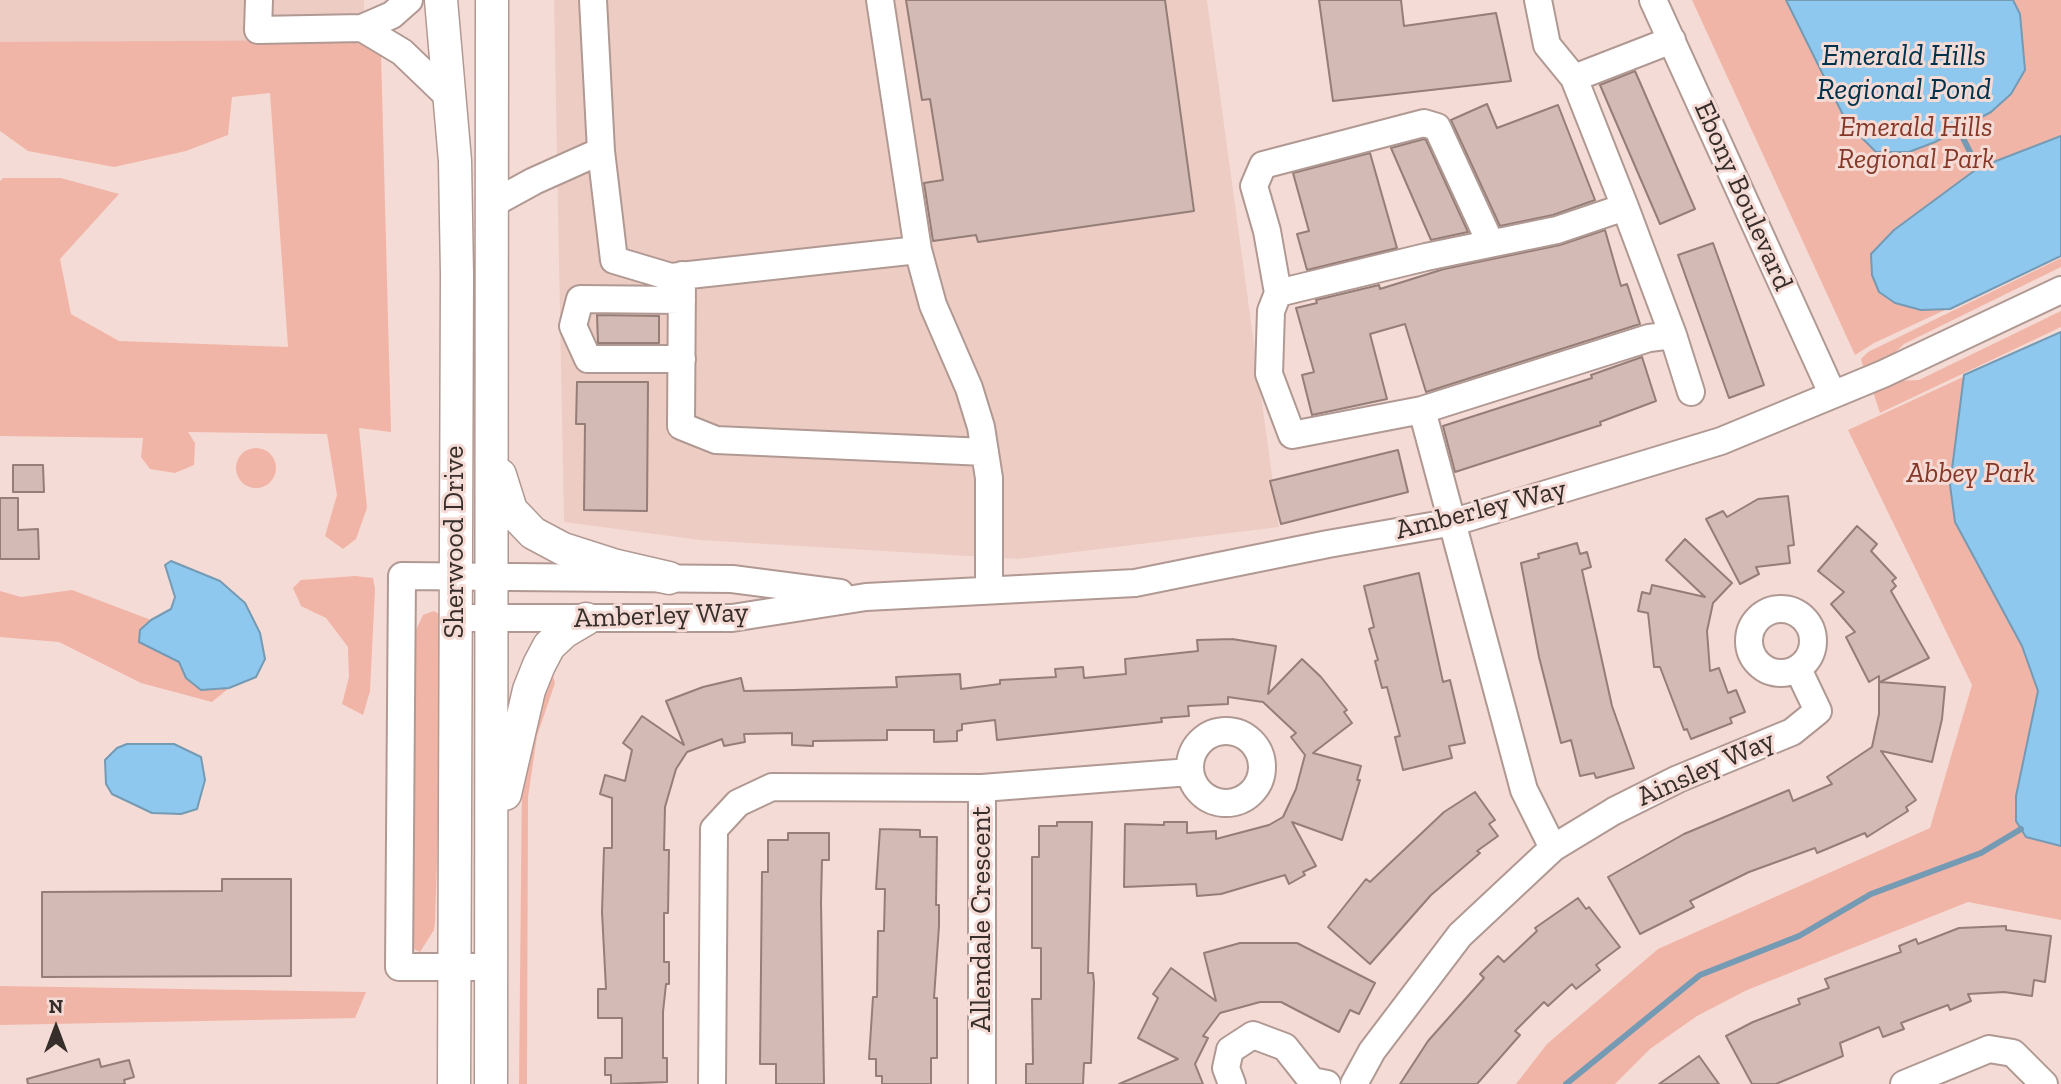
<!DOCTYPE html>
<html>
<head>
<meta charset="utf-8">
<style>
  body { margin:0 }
  #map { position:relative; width:2061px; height:1084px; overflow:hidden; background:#f5dbd5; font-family:"Zilla Slab",serif }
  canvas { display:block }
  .north { position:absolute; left:21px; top:993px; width:70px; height:70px; -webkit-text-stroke:5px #f5dbd5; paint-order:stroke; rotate:0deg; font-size:19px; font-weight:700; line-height:28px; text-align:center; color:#372e2b }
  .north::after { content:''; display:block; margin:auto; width:24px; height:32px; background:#372e2b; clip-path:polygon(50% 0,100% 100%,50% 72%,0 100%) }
</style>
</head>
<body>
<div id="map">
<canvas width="2061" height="1084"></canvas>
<div class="north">N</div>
</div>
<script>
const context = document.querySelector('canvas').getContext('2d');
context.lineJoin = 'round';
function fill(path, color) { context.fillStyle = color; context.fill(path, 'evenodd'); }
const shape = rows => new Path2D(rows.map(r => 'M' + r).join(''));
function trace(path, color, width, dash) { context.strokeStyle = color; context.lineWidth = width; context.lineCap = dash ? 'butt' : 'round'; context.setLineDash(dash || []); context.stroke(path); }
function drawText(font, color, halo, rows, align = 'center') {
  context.font = font + ' "Zilla Slab",serif'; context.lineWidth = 6; context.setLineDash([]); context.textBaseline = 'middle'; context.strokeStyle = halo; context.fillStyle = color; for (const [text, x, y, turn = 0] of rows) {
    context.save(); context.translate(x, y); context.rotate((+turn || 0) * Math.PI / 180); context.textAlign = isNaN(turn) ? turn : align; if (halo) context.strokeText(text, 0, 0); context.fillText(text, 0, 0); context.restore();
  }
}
fill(shape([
  [0,0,364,0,364,60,0,57],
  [554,0,1207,0,1279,527,1018,559,700,540,564,522]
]), '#edccc4');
fill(shape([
  [1692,0,2061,0,2061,256,1874,343,1855,355],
  [349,40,381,53,391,432,359,428,367,508,356,539,343,549,325,536,337,495,327,434,188,432,195,443,194,465,175,473,150,469,141,457,143,438,0,436,0,181,3,178,61,178,119,194,60,259,71,314,119,341,288,347,270,93,232,97,228,135,186,151,114,167,28,151,0,131,0,42],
  [2061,258,2061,267,1904,344,1885,362,1863,366,1861,359,1868,352],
  [2061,311,2061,327,1880,413,1873,392,1894,381,1919,380],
  [2061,332,2061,920,1968,902,1747,990,1697,1016,1650,1049,1615,1084,1516,1084,1547,1044,1658,949,1930,828,1972,685,1848,430],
  '236 468a20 20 0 1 1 40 0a20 20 0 1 1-40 0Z',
  [355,576,373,578,375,589,370,691,363,715,342,704,349,677,348,647,326,618,301,606,293,588,301,580],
  [72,590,151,620,140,630,179,662,183,669,214,690,229,688,212,702,141,683,59,642,0,637,0,591,21,597],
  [434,611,441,615,442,715,435,922,434,930,420,952,412,948,409,645,423,615],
  [553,676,555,683,537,736,528,797,527,1084,519,1084,522,775,533,721,550,677],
  [0,986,366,992,355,1018,0,1025]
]), '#f1b5a7');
const water = shape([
  [1786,0,2013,0,2020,14,2025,70,2011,94,1991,112,1935,142,1909,152,1876,152,1847,123,1786,0],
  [2061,136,2061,256,1950,309,1921,310,1895,303,1879,292,1872,275,1871,254,1894,230,1978,168,2061,136],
  [2061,332,2061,846,2026,837,2016,821,2016,796,2038,691,2022,646,1955,522,1950,485,1964,375,2061,332],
  [171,561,220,581,245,603,260,633,265,659,256,677,229,688,201,690,186,678,179,662,139,642,140,630,151,620,171,609,175,597,165,565,171,561],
  [127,744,174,744,201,757,205,780,197,809,181,814,152,813,112,794,106,784,105,760,117,748,127,744]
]);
fill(water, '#8ec8ee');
trace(water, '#749ab4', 2);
trace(shape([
  [1958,128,1978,168],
  [1566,1084,1700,975,1799,936,1871,894,1981,853,2021,829]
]), '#749ab4', 6);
const building = shape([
  [906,0,1165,0,1194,211,978,242,976,235,933,241,924,183,943,180,930,99,922,100,906,0],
  [1319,0,1401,0,1404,26,1496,13,1511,81,1333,101,1319,0],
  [1635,71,1695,209,1660,224,1600,85,1635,71],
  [1487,104,1497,128,1558,105,1595,200,1553,215,1500,226,1451,120,1487,104],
  [1424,139,1426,140,1468,232,1431,240,1391,148,1424,139],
  [1370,153,1397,248,1307,270,1297,234,1309,231,1293,173,1370,153],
  [1605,230,1621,286,1627,284,1640,324,1426,392,1405,324,1370,334,1387,399,1312,415,1302,375,1314,372,1296,308,1317,303,1316,300,1379,285,1380,289,1444,269,1560,245,1605,230],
  [1713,243,1764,385,1729,398,1678,255,1713,243],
  [597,315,659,316,659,343,598,343,597,315],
  [1642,357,1656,401,1600,422,1601,425,1455,472,1443,426,1592,378,1591,375,1642,357],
  [577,382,648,382,647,511,584,510,585,424,576,424,577,382],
  [1398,450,1408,492,1281,524,1270,481,1398,450],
  [13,465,43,465,44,492,13,492,13,465],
  [1788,496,1794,545,1788,546,1790,563,1756,567,1759,574,1740,584,1706,519,1723,511,1727,517,1758,499,1788,496],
  [0,498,18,498,18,530,38,529,39,559,0,559,0,498],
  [1857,526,1877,544,1871,551,1896,578,1892,581,1896,586,1891,591,1929,658,1880,682,1945,687,1942,719,1932,762,1881,751,1916,800,1906,807,1908,811,1867,837,1865,833,1817,853,1815,848,1749,872,1690,901,1694,907,1640,934,1608,877,1684,834,1789,790,1793,801,1832,784,1827,777,1872,747,1879,714,1879,676,1869,682,1846,637,1855,632,1831,604,1844,592,1818,571,1857,526],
  [1685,539,1732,583,1713,603,1707,631,1710,671,1719,668,1728,693,1736,690,1745,712,1730,718,1732,723,1691,739,1687,729,1684,730,1660,667,1654,667,1648,613,1638,611,1642,592,1650,594,1652,585,1705,597,1666,560,1685,539],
  [1577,543,1580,554,1587,552,1591,567,1582,570,1612,706,1634,768,1596,778,1594,773,1580,776,1571,740,1561,743,1539,657,1521,563,1539,558,1538,554,1577,543],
  [1419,573,1443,682,1450,680,1465,743,1449,746,1452,758,1403,770,1395,737,1400,736,1387,687,1382,688,1375,661,1378,660,1369,629,1374,627,1364,586,1419,573],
  [1232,639,1276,646,1268,694,1302,659,1321,677,1347,710,1344,712,1352,723,1313,753,1361,766,1357,780,1360,780,1342,840,1292,822,1316,866,1303,872,1305,875,1289,884,1285,875,1221,894,1197,896,1196,884,1124,887,1125,824,1164,825,1164,822,1187,822,1187,833,1216,831,1216,839,1269,825,1283,817,1296,789,1305,755,1291,737,1296,733,1263,702,1228,697,1228,704,1188,706,1189,716,1161,718,1162,722,997,740,995,720,962,724,962,730,957,731,957,741,934,742,934,730,887,730,887,740,813,741,813,746,792,745,792,733,744,734,745,742,724,746,722,739,687,752,676,769,665,807,664,850,669,850,668,913,664,913,664,962,669,962,669,984,666,984,663,1012,663,1058,667,1058,667,1082,611,1084,611,1075,605,1075,605,1058,622,1058,622,1018,598,1018,598,989,606,989,602,912,604,848,612,848,612,798,600,794,605,775,625,781,632,750,623,743,642,716,684,745,666,701,703,687,741,678,744,691,793,690,897,687,896,677,960,674,961,689,1000,684,1000,680,1056,677,1055,669,1083,667,1084,678,1126,674,1125,659,1198,651,1197,640,1232,639],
  [1475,792,1495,820,1489,824,1498,836,1477,851,1480,853,1431,895,1370,964,1328,927,1366,879,1370,882,1444,812,1475,792],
  [1057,822,1092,822,1088,973,1093,973,1094,983,1091,1063,1084,1063,1083,1084,1026,1084,1026,1064,1033,1064,1032,999,1041,999,1041,948,1032,948,1032,857,1039,857,1039,826,1057,826,1057,822],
  [880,829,920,830,920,837,937,837,936,905,939,905,939,926,934,998,937,998,937,1058,931,1058,931,1084,882,1084,882,1076,876,1076,876,1059,869,1059,873,997,877,997,878,931,884,931,885,889,876,889,880,829],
  [788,833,829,833,829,860,822,860,821,902,824,1084,776,1084,776,1064,760,1064,762,872,768,872,768,840,788,840,788,833],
  [222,879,291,879,291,976,42,977,42,892,222,891,222,879],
  [1578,898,1586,909,1589,907,1620,947,1596,965,1600,970,1576,989,1572,984,1548,1006,1544,1002,1515,1031,1520,1035,1477,1084,1400,1084,1428,1041,1484,978,1480,974,1498,956,1504,962,1537,931,1535,928,1578,898],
  [2006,926,2006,930,2051,936,2045,982,2034,980,2032,996,2004,992,1968,994,1971,1001,1950,1010,1948,1005,1901,1023,1904,1029,1883,1037,1879,1027,1840,1043,1843,1056,1776,1084,1752,1084,1726,1036,1753,1022,1800,1004,1798,999,1829,988,1825,979,1901,952,1899,946,1916,939,1918,944,1959,928,2006,926],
  [1240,943,1297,943,1375,983,1359,1014,1350,1010,1339,1032,1281,1002,1260,1002,1220,1013,1203,1036,1208,1038,1195,1064,1203,1084,1119,1084,1178,1059,1138,1038,1158,998,1153,994,1171,968,1216,1001,1204,953,1240,943],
  [1699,1056,1719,1084,1659,1084,1699,1056],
  [99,1059,101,1067,129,1060,134,1077,124,1080,125,1084,28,1084,27,1079,99,1059]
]);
fill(building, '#d3bab4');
trace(building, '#957d78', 2);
const minor = shape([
  [259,0,258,30,362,28,392,15,409,0],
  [593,0,601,151,614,260,671,277,918,250],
  [880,0,918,250,933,305,969,388,981,427,989,478,989,590],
  [1538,0,1547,45,1574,78],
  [1653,0,1832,393],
  [362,28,402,52,451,99],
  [492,204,534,181,601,151],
  [1625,207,1574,78,1672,40],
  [682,275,681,426,716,440,985,452],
  [1278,293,1267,231,1254,186,1263,165,1424,123,1437,127,1490,242],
  [1673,335,1691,392],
  [682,359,588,359,573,326,580,299,682,300],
  '1749 641a32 32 0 1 1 64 0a32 32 0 1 1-64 0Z',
  [455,618,732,618,866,597,1135,583,1328,544,1454,522,1721,441,1883,374,2061,290],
  '1190 767a36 36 0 1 1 72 0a36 36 0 1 1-72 0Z',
  [982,788,982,1084],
  [1553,848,1614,811,1678,779,1792,732,1818,711,1798,669],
  [490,967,399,967,402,576,732,579,840,593],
  [712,1084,714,829,738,803,772,787,982,788,1190,772],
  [1232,1084,1226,1068,1230,1050,1253,1035,1285,1047,1312,1081,1327,1084],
  [1354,1084,1372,1051,1460,935,1553,848,1524,790,1422,410,1292,435,1269,374,1271,311,1278,293,1426,257,1557,230,1625,207,1673,335,1649,338,1422,410],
  [1904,1084,1989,1049,2013,1053,2044,1084]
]);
const major = shape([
  [441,0,455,161,457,275,454,1084],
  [500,475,511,510,533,533,563,549,613,565,669,578],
  [505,794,529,690,539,665,549,646,564,632,586,619],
  [491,1084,492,0]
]);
trace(minor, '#b19993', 30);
trace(major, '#b19993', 35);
trace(minor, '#fff', 26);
trace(major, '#fff', 32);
drawText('italic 28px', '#853828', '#f5dbd5', [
  ["Emerald Hills",1916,128],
  ["Regional Park",1916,160],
  ["Abbey Park",1971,474]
]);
drawText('28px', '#372e2b', '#f5dbd5', [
  ["Ebony Boulevard",1743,196,66],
  ["Amberley Way",1481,510,-14],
  ["Sherwood Drive",455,542,-90],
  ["Amberley Way",661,616,-2],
  ["Ainsley Way",1706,769,-24],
  ["Allendale Crescent",982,919,-90]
]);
drawText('italic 30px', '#00324b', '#f5dbd5', [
  ["Emerald Hills",1904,56],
  ["Regional Pond",1904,90]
]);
</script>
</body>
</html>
